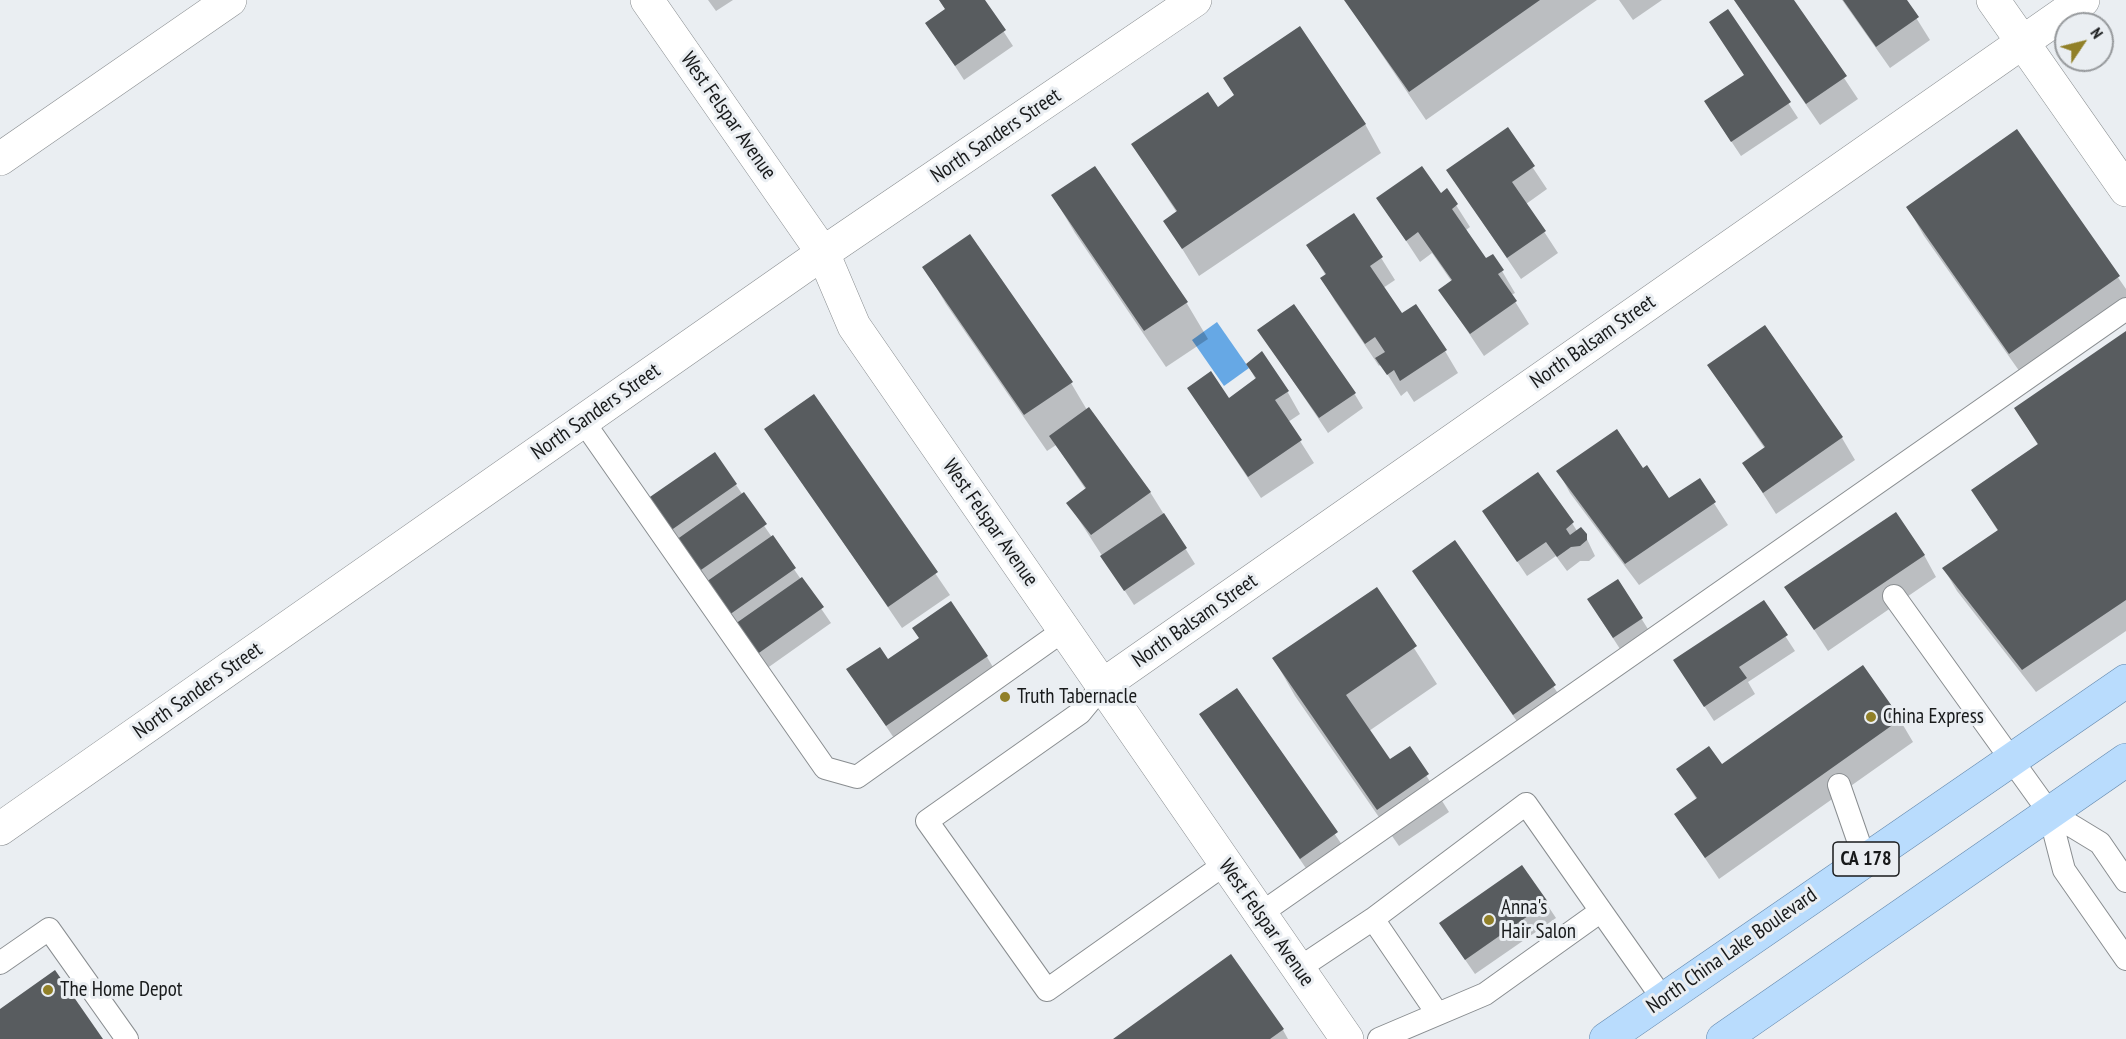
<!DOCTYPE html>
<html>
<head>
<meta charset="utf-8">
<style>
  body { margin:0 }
  #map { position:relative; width:2126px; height:1039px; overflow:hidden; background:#eaeef2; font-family:"PT Sans Narrow",sans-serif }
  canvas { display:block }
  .north { position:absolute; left:2054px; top:12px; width:60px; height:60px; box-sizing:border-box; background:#eaeef2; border:2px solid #96999c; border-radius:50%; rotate:55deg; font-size:16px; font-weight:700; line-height:24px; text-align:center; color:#181a1b }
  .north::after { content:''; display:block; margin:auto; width:21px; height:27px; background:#918028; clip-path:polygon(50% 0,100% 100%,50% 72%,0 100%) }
</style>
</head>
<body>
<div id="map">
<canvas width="2126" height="1039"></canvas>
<div class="north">N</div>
</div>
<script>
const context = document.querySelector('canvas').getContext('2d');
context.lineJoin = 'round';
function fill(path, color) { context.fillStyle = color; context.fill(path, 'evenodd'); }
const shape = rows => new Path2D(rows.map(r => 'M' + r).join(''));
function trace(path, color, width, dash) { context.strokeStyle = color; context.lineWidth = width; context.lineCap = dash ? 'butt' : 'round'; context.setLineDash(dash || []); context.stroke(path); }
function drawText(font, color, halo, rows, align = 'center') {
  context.font = font + ' "PT Sans Narrow",sans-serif'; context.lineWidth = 6; context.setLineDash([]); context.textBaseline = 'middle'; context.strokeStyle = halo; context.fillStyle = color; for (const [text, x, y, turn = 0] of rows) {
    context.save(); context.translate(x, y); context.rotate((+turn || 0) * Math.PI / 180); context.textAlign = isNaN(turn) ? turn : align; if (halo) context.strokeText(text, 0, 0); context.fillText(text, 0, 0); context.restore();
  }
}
fill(shape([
  [1217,322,1249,368,1224,386,1192,340]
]), '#66a8e5');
fill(shape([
  [708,0,733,0,716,11],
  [939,0,983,0,1013,46,964,80,927,23,946,10],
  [1345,0,1597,0,1426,120],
  [1619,0,1662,0,1633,20],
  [1734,0,1792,0,1858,99,1820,125],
  [1842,0,1905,0,1930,40,1890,68],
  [1728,11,1798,118,1741,156,1715,117,1745,76],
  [1217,109,1365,124,1381,153,1199,276,1165,221,1177,213,1133,145],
  [1507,129,1547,189,1526,204,1558,253,1521,279,1448,171],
  [2017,131,2126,289,2126,311,2027,382,1924,236,1908,208],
  [1447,191,1470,227,1466,230,1486,260,1502,271,1515,293,1511,295,1529,324,1484,356,1440,290,1452,282,1432,253,1420,262,1378,198,1441,195],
  [1053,196,1186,302,1208,339,1166,367,1075,233],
  [1354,215,1395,280,1383,288,1402,315,1445,351,1458,373,1414,402,1407,391,1401,396,1381,364,1379,366,1335,301,1322,279,1326,276,1308,245],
  [924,267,1071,383,1087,410,1150,492,1195,564,1134,605,1068,503,1086,490,1056,445,1047,451,946,304],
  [1259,330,1354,393,1363,408,1328,433],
  [2126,333,2126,631,2036,692,1957,591,1944,569,1998,531,1973,491,2038,445,2016,409],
  [1248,365,1287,391,1300,414,1288,422,1314,463,1261,498,1189,389,1229,400,1256,380],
  [1709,366,1842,438,1855,460,1776,514,1744,464,1765,449],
  [814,396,950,595,902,628,766,429],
  [1643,470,1669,500,1699,480,1728,525,1639,585,1570,493,1558,471],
  [736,485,831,623,766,669,658,515],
  [1484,512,1572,523,1577,531,1585,535,1595,556,1589,561,1580,561,1567,571,1556,556,1527,576],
  [1455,542,1568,708,1527,736,1414,571],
  [1924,555,1936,577,1828,651,1786,587],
  [1618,581,1651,634,1622,652,1598,615],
  [1376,589,1437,684,1369,731,1390,761,1409,748,1449,812,1399,846,1295,696,1274,659],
  [1763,602,1795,651,1748,682,1755,694,1714,721,1675,661],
  [987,657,1000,679,900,747,848,670,888,661],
  [1236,690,1349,855,1314,880,1201,715],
  [1900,720,1913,742,1719,879,1676,815,1697,800,1678,769,1721,766],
  [1522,867,1556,918,1475,974,1450,938],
  [1283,1030,1288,1039,1116,1039]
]), '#0003');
fill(shape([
  [939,0,985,0,1006,30,955,66,925,23,945,9],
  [1344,0,1540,0,1409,92],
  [1734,0,1794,0,1847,76,1806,104],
  [1843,0,1907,0,1919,17,1876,47],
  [1728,9,1791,102,1731,142,1704,101,1744,75,1709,22],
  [1300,26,1366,124,1182,249,1163,221,1177,211,1131,144,1208,92,1218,107,1234,95,1223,78],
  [1508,127,1535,166,1512,182,1546,231,1507,258,1446,170],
  [2017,129,2120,276,2009,354,1906,207],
  [1095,166,1188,302,1144,331,1051,195],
  [1422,166,1441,193,1447,188,1458,204,1452,209,1486,258,1493,254,1504,270,1498,274,1517,301,1470,334,1438,290,1452,280,1418,232,1406,241,1376,198],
  [1354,213,1383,257,1370,266,1402,313,1416,304,1447,350,1400,381,1394,370,1387,375,1375,358,1385,352,1375,337,1365,344,1320,278,1326,274,1306,245],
  [970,234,1073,382,1024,415,922,267],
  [1294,304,1356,393,1319,418,1257,330],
  [1765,325,1843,437,1763,493,1742,463,1765,447,1707,365],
  [2126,331,2126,600,2022,670,1942,568,1998,530,1971,490,2038,444,2014,408],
  [1262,351,1289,391,1275,400,1302,440,1248,477,1187,388,1211,371,1229,398,1256,378,1246,364],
  [814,394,938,572,888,607,764,429],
  [1089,407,1151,492,1091,535,1066,503,1086,488,1049,436],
  [1617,429,1643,468,1647,465,1669,498,1700,478,1716,502,1625,564,1556,471],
  [715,452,737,484,670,531,647,499],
  [1538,472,1574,522,1566,529,1570,535,1581,527,1587,534,1587,540,1580,546,1571,547,1557,557,1546,542,1517,562,1482,511],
  [744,492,767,524,698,572,676,540],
  [1896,512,1925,555,1814,630,1784,587],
  [1164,513,1187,548,1124,591,1100,556],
  [773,535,796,568,729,615,706,582],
  [1455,540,1556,685,1513,715,1412,571],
  [802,577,824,607,756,655,735,624],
  [1618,579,1643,618,1613,638,1587,599],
  [1377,587,1417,646,1346,695,1390,759,1410,746,1429,774,1377,810,1272,658],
  [1764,600,1788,635,1739,667,1747,678,1704,707,1673,660],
  [951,601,988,656,886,726,846,669,880,647,888,659,919,638,912,628],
  [1863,665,1901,719,1705,858,1674,814,1697,798,1676,769,1709,746,1722,764],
  [1237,688,1338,832,1300,859,1199,714],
  [1522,865,1548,902,1465,960,1439,923],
  [1231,954,1284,1029,1270,1039,1113,1039],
  [55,970,103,1039,0,1039,0,1009]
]), '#585c5f');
const lane = shape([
  [583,421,825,768,857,777,1064,630],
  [1894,596,2049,812,2100,843,2126,881],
  [1103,685,1080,713,927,821,1047,990,1225,864],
  [1839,785,1865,860],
  [2049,812,2064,870,2126,959],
  [1601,911,1663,999],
  [1260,914,2126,309],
  [1373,919,1437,1013],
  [0,963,49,929,127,1039],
  [1298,969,1373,919,1526,804,1601,911,1485,994,1379,1039]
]);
const street = shape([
  [647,0,823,253,854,326,1347,1039],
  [1993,0,2126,190],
  [0,159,230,0],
  [1103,685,2083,0],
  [0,829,823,253,1195,0]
]);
const primary = shape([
  [1606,1039,2126,681],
  [1723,1039,2126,760]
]);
trace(lane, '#898d90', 24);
trace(street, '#898d90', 34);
trace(primary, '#6388ad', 34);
trace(lane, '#fff', 22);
trace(street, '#fff', 33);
trace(primary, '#b9dcfd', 33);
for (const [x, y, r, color] of [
  [1005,697,6,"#918028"],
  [1871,717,6,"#918028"],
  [1489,920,6,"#918028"],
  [48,990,6,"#918028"]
]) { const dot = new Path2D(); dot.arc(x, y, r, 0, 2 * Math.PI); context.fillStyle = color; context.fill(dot); trace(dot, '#eaeef2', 2); }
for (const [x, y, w] of [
  [1866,859,66]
]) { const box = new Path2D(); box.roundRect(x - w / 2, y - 17, w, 34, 4.5); context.fillStyle = '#eaeef2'; context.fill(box); trace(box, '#181a1b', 1.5); }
drawText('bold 20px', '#181a1b', null, [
  ["CA 178",1866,859]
]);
drawText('21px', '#181a1b', '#eaeef2', [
  ["West Felspar Avenue",728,116,55],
  ["North Sanders Street",996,136,-34],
  ["North Balsam Street",1593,342,-35],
  ["North Sanders Street",596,412,-35],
  ["West Felspar Avenue",990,523,55],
  ["North Balsam Street",1195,621,-35],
  ["North Sanders Street",198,691,-35],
  ["West Felspar Avenue",1266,923,55],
  ["North China Lake Boulevard",1732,951,-35]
]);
drawText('21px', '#181a1b', '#eaeef2', [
  ["Truth Tabernacle",1017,697],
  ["China Express",1883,717],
  ["Anna's",1501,908],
  ["Hair Salon",1501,932],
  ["The Home Depot",60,990]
], 'left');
</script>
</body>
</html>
